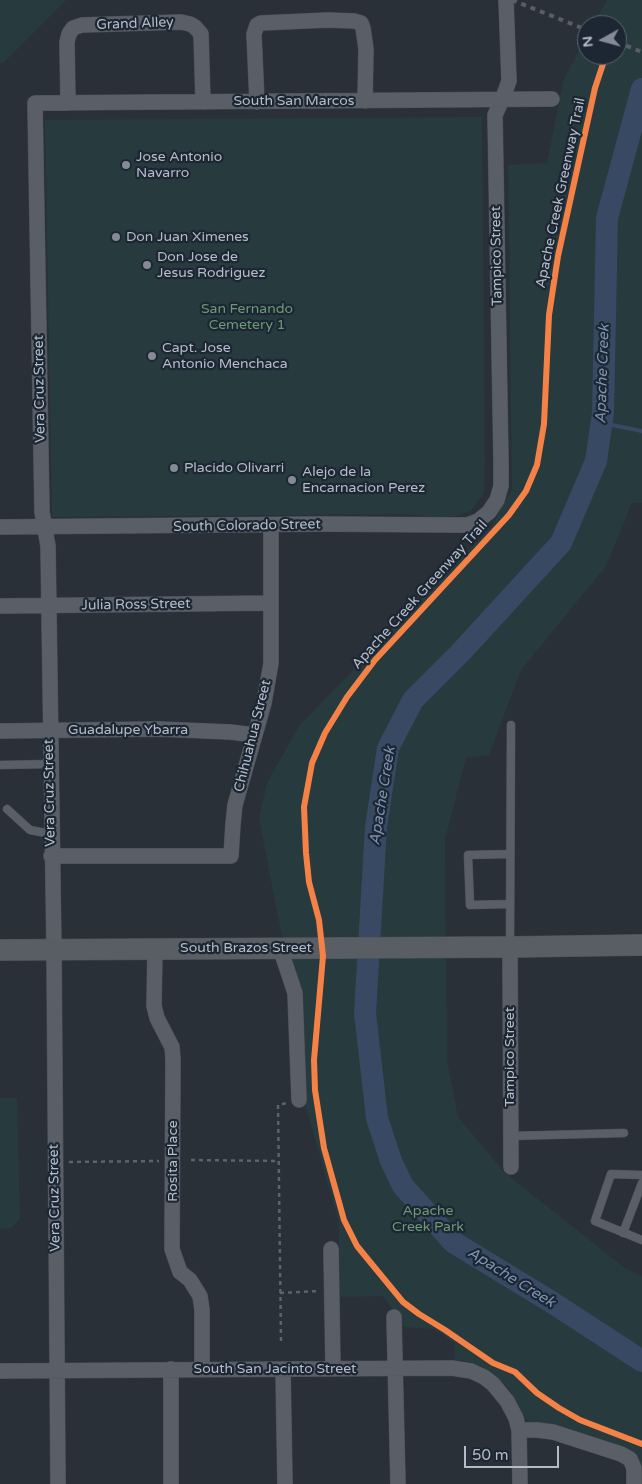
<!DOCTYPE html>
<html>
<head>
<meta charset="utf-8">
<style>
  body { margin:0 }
  #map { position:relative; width:642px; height:1484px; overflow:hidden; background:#2a3038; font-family:"Varela Round",sans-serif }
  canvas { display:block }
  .north { position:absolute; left:577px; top:15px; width:50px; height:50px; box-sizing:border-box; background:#1d2633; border:1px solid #59626f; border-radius:50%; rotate:263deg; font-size:14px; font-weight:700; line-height:20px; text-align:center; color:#b4bcc9 }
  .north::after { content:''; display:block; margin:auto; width:18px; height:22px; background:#848b96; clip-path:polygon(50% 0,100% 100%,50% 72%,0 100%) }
  .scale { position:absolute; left:464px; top:1446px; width:95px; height:22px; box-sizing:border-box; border:2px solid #b4bcc9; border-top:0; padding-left:6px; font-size:15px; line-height:18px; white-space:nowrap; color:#b4bcc9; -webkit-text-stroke:4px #1d2633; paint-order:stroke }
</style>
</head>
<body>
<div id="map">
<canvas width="642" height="1484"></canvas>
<div class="north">N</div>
<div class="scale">50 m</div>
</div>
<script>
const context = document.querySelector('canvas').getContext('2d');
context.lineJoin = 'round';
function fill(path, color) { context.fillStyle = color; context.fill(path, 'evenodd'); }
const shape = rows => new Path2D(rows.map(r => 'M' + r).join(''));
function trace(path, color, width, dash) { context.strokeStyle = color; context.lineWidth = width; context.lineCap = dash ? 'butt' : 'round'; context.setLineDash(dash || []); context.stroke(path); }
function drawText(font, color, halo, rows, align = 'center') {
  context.font = font + ' "Varela Round",sans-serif'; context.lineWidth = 4.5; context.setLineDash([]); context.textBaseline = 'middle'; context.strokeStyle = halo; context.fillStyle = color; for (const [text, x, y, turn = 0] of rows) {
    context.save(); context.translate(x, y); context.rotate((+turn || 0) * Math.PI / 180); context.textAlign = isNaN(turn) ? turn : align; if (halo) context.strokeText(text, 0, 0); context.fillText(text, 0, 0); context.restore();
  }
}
fill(shape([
  [0,0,66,0,3,63,0,63],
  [607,0,642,0,642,503,632,503,606,566,521,670,489,755,466,758,445,839,447,1060,458,1117,504,1172,626,1269,642,1276,642,1484,639,1484,638,1468,549,1424,531,1422,527,1420,509,1389,501,1381,484,1368,473,1363,454,1359,455,1343,434,1329,404,1327,383,1296,339,1297,339,1222,306,1107,303,995,281,932,259,818,267,783,299,726,491,527,512,489,508,165,547,163,564,79,587,36,587,55,617,55,617,25,593,25],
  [482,117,485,463,484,493,471,511,448,519,404,514,52,517,45,120],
  [0,1098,17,1098,20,1219,11,1228,0,1229]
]), '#273a3e');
trace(shape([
  [602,423,642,431]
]), '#384963', 4);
trace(shape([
  [642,89,607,218,603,413,596,461,561,543,461,652,413,700,388,748,376,827,365,1013,377,1118,391,1161,403,1186,453,1242,553,1303,642,1361]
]), '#384963', 22);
const lane = shape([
  [0,765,50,764],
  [7,809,30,830,51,834],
  [509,854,468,855,470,905,510,904],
  [510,945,511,725],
  [511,1136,624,1133],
  [642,1175,611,1174,595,1221,642,1240],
  [623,1233,642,1183]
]);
const street = shape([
  [257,102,254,34,257,25,261,23,328,20,354,21,361,23,363,28,366,49,365,101],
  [68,103,67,42,69,34,73,28,82,25,181,22,190,24,195,27,201,34,203,102],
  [0,527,320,524,455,525,467,525,478,521,489,512,497,500,501,486,501,463,495,115,502,100,509,81,506,0],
  [0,606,271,603],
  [0,731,158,729,230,732,255,735],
  [51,856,231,856,233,824,235,805,264,703,271,663,271,526],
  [510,947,511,1167],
  [280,948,295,993,299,1100],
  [155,949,154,1006,157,1018,172,1047,173,1059,172,1249,180,1272,190,1280,200,1296,202,1310,202,1369],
  [331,1249,333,1368],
  [394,1317,398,1484],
  [171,1369,171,1484],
  [283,1369,285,1484],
  [0,1371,452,1368,471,1371,484,1377,493,1384,507,1401,516,1418,519,1430,520,1484],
  [519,1430,537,1430,553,1432,621,1454,630,1459,634,1468,634,1484],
  [58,1484,54,950,48,546,42,512,35,103,552,99]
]);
const secondary = shape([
  [0,950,510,947,642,945]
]);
trace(lane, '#484c53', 9);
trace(street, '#484c53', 16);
trace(secondary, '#484c53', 22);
trace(shape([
  [191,1160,279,1161],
  [69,1162,159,1161],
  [280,1293,319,1291],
  [281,1341,278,1105,287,1103]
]), '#5d636a', 2.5, [4, 4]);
trace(lane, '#5a5e66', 8);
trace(street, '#5a5e66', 15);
trace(secondary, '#595d64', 21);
trace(shape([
  [512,0,587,30],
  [617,42,642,52]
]), '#595d64', 4, [5, 5]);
trace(shape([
  [606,55,595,88,558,256,549,315,544,424,537,465,526,491,509,515,375,660,347,697,325,733,312,763,304,807,306,853,309,882,319,920,323,956,314,1060,315,1090,324,1148,344,1220,357,1246,403,1302,419,1314,445,1330,493,1363,515,1372,537,1393,559,1408,580,1420,642,1444]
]), '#f48246', 6);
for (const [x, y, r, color] of [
  [126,165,5,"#848b96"],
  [116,237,5,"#848b96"],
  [147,265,5,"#848b96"],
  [152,356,5,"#848b96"],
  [174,468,5,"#848b96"],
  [292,480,5,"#848b96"]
]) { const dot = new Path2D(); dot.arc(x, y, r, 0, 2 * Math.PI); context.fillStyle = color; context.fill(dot); trace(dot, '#1d2633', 2); }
drawText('14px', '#b4bcc9', '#1d2633', [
  ["Grand Alley",135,24,-2],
  ["South San Marcos",294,101],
  ["Apache Creek Greenway Trail",561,193,-78],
  ["Tampico Street",497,256,-91],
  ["Vera Cruz Street",40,389,-91],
  ["South Colorado Street",247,526,-1],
  ["Apache Creek Greenway Trail",420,595,-48],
  ["Julia Ross Street",136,605,-1],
  ["Guadalupe Ybarra",128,730],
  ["Chihuahua Street",253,736,-76],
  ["Vera Cruz Street",50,793,-91],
  ["South Brazos Street",246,948],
  ["Tampico Street",510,1057,-90],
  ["Rosita Place",173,1161,-90],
  ["Vera Cruz Street",55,1198,-91],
  ["South San Jacinto Street",275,1369]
]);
drawText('14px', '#b4bcc9', '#1d2633', [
  ["Jose Antonio",136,157],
  ["Navarro",136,173],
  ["Don Juan Ximenes",126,237],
  ["Don Jose de",157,257],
  ["Jesus Rodriguez",157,273],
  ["Capt. Jose",162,348],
  ["Antonio Menchaca",162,364],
  ["Placido Olivarri",184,468],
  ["Alejo de la",302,472],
  ["Encarnacion Perez",302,488]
], 'left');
drawText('14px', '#6b9a76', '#1d2633', [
  ["San Fernando",247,309],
  ["Cemetery 1",247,325],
  ["Apache",428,1211],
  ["Creek Park",428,1227]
]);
drawText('italic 15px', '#7c92b1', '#1d2633', [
  ["Apache Creek",603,374,-88],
  ["Apache Creek",383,796,-81],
  ["Apache Creek",511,1278,32]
]);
</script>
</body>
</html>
